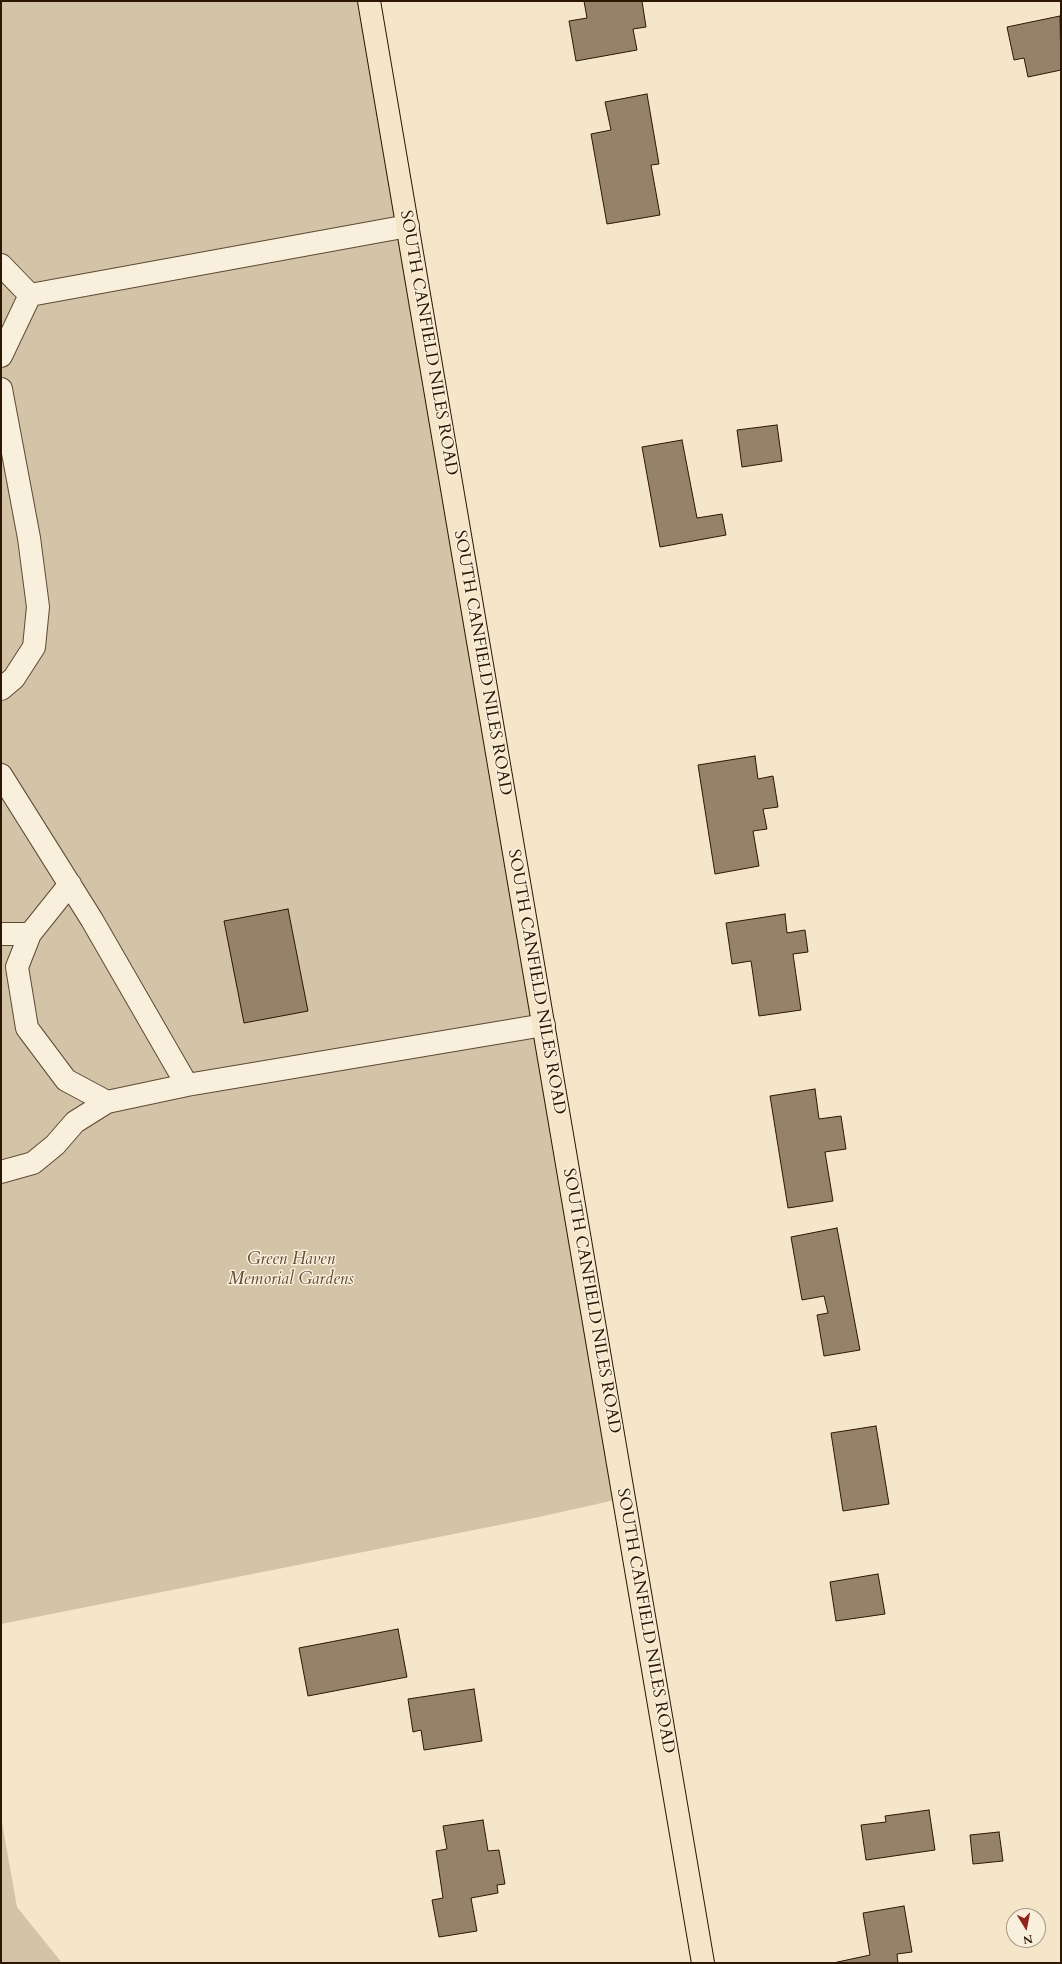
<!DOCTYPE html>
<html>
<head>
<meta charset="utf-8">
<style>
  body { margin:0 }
  #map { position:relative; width:1062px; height:1964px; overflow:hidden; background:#f5e6c9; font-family:Cardo,serif }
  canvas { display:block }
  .frame { position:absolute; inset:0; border:2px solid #2d1602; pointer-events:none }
  .north { position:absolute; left:1006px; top:1908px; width:40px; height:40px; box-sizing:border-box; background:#f8efdc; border:1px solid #a79885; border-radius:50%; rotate:170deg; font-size:11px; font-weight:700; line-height:16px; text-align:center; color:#2d1602 }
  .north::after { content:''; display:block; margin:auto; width:14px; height:18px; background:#8f2418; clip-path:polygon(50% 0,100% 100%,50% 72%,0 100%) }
</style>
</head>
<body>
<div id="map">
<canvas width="1062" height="1964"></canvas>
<div class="frame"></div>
<div class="north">N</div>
</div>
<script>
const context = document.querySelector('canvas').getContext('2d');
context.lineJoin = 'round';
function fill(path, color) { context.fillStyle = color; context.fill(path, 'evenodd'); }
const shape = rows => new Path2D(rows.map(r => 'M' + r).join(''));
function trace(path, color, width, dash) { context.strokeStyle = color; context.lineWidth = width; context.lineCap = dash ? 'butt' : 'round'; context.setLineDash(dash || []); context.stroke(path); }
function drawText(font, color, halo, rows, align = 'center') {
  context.font = font + ' Cardo,serif'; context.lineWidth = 3; context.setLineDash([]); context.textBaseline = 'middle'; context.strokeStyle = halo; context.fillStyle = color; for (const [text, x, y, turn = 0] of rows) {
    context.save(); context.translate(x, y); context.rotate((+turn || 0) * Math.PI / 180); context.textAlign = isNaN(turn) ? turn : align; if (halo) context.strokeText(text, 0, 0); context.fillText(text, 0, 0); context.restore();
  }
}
fill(shape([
  [1,1,369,1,624,1498,539,1517,1,1624],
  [1,1817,17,1907,62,1963,1,1963]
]), '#d3c3a7');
const building = shape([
  [584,1,642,1,646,27,633,29,637,50,576,61,569,21,587,18,584,1],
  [1060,16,1061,70,1028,77,1024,58,1014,60,1007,27,1060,16],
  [647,94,659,164,651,165,660,215,607,224,591,134,611,130,605,102,647,94],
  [777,425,782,461,742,467,737,430,777,425],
  [682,440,697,518,722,514,726,535,660,547,642,447,682,440],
  [755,756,758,779,773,776,778,807,763,809,767,829,753,831,759,866,715,874,698,765,755,756],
  [288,909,308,1011,244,1023,224,921,288,909],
  [785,914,787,933,805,930,808,952,793,954,801,1010,759,1016,751,961,732,964,726,923,785,914],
  [815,1089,819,1119,841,1116,846,1149,825,1152,833,1201,788,1208,770,1096,815,1089],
  [837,1228,860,1350,824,1356,817,1315,828,1313,824,1296,802,1300,791,1237,837,1228],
  [876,1426,889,1504,843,1511,831,1433,876,1426],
  [878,1574,885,1614,836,1621,830,1582,878,1574],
  [398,1629,407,1677,308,1696,299,1648,398,1629],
  [474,1689,482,1741,424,1750,421,1730,413,1732,408,1699,474,1689],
  [929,1810,935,1850,866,1860,861,1825,886,1822,885,1816,929,1810],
  [483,1820,488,1851,499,1850,505,1884,497,1885,498,1893,471,1898,477,1931,439,1937,432,1900,443,1898,436,1851,447,1849,443,1826,483,1820],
  [999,1832,1003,1861,973,1864,970,1835,999,1832],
  [904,1906,912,1952,897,1954,898,1963,833,1963,870,1955,863,1913,904,1906]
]);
fill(building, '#958269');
trace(building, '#2d1602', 1);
const minor = shape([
  [1,265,30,295],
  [30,295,408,226],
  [1,356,30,295],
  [1,389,29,538,38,607,34,647,14,678,1,689],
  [1,775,92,920,187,1085,544,1025],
  [70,884,30,934,17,967,27,1028,66,1080,107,1102],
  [1,934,30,934],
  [1,1172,33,1163,55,1145,75,1122,107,1102,187,1085]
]);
const major = shape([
  [369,1,703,1963]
]);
trace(minor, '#5f4a34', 24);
trace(major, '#2d1602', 24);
trace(minor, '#f8efdc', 22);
trace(major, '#f5e6c9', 22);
drawText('17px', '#2d1602', '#f8efdc', [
  ["SOUTH CANFIELD NILES ROAD",428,343,80],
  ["SOUTH CANFIELD NILES ROAD",482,663,80],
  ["SOUTH CANFIELD NILES ROAD",536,982,80],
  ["SOUTH CANFIELD NILES ROAD",591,1301,80],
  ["SOUTH CANFIELD NILES ROAD",645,1621,80]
]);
drawText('italic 17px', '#5f4a34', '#f8efdc', [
  ["Green Haven",291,1260],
  ["Memorial Gardens",291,1280]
]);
</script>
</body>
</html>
